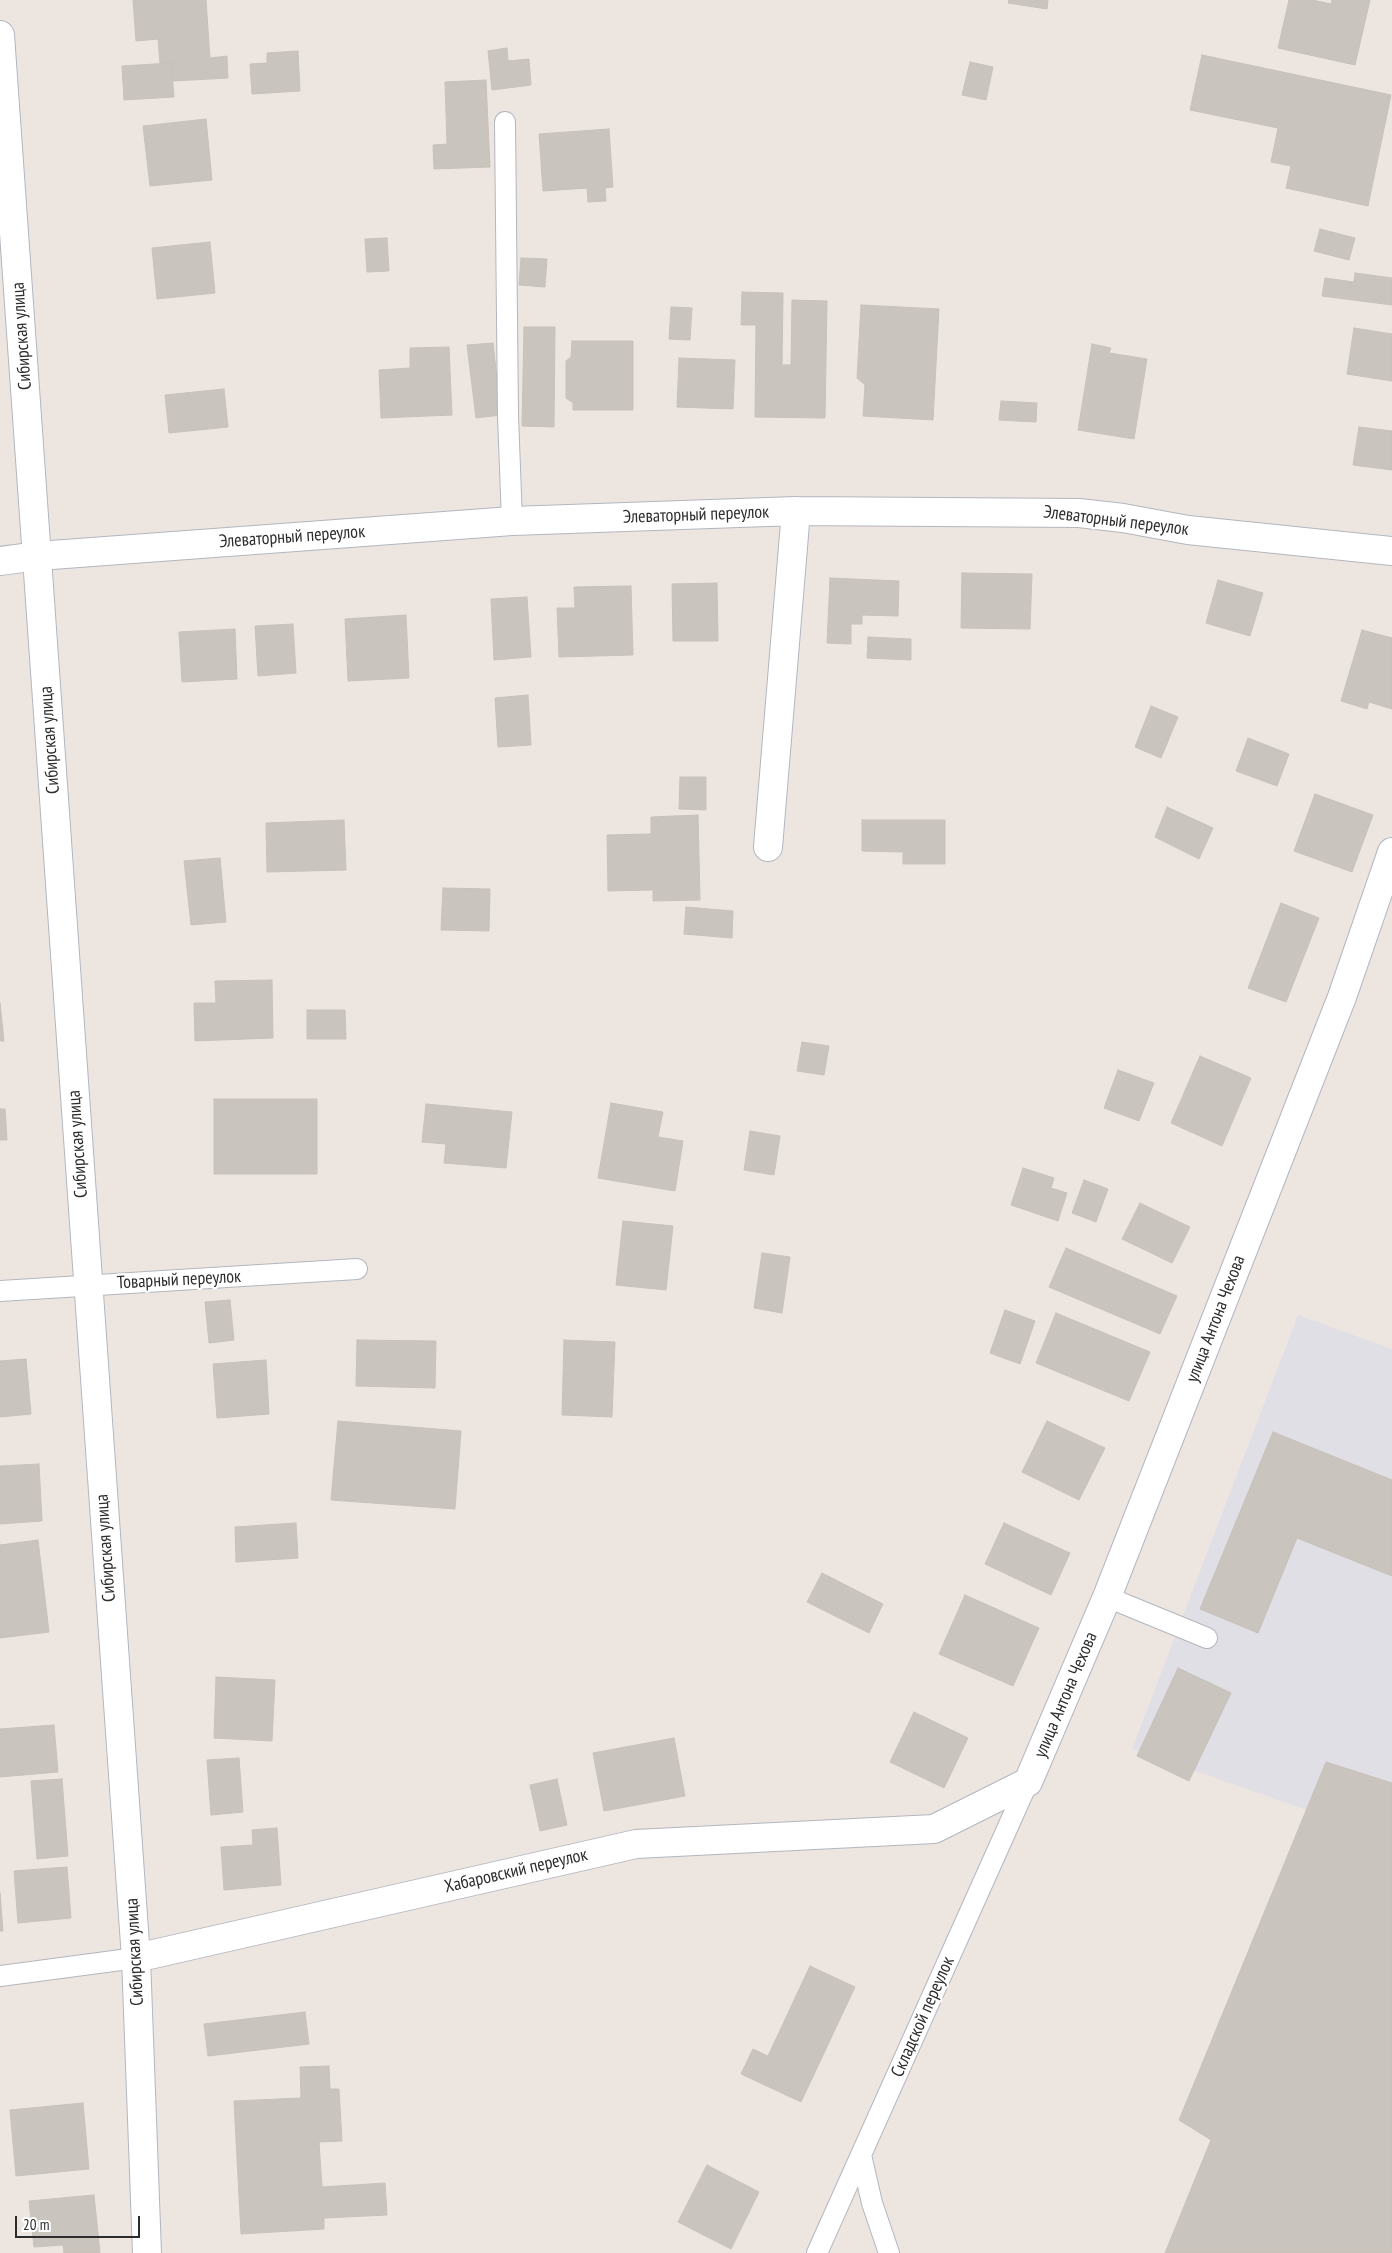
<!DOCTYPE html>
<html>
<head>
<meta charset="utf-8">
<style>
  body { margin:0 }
  #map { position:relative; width:1392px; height:2253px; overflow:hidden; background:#ede6e0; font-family:"PT Sans Narrow",sans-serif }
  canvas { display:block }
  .scale { position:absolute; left:15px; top:2216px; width:125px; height:22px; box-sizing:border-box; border:2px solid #2c2c2c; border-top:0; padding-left:6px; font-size:15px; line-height:18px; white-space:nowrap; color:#2c2c2c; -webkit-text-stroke:4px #fff; paint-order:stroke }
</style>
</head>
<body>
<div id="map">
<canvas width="1392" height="2253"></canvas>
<div class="scale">20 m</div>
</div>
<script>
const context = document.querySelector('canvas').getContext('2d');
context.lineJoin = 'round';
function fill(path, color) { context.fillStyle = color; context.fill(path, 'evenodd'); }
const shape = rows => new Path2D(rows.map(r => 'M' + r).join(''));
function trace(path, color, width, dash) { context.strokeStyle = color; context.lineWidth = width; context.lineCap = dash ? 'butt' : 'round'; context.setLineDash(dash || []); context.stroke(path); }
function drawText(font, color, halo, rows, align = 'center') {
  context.font = font + ' "PT Sans Narrow",sans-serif'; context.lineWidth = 4.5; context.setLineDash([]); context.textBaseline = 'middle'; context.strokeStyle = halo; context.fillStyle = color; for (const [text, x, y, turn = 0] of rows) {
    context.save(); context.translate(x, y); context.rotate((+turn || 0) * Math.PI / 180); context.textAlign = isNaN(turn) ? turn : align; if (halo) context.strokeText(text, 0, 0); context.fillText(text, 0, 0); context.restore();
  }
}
fill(shape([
  [1298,1315,1392,1349,1392,2253,1333,1819,1132,1749]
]), '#e1dfe6');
const building = shape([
  [133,0,206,0,210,58,227,56,228,78,173,81,171,63,160,64,158,39,136,41,133,0],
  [1009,0,1048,0,1047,9,1008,3,1009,0],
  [1289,0,1312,0,1331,4,1332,0,1370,0,1355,65,1278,48,1289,0],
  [507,48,508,61,529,59,531,85,492,90,488,51,507,48],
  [298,51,300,91,252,94,250,64,267,63,267,53,298,51],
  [1202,55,1391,95,1368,206,1286,188,1291,166,1271,162,1278,128,1190,110,1202,55],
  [970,62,993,67,986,100,962,95,970,62],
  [171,63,174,97,124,100,122,66,171,63],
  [486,80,490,167,434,169,433,145,447,144,445,82,486,80],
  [206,119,212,180,150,186,143,126,206,119],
  [609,129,613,187,605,188,606,201,588,202,587,188,543,191,539,134,609,129],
  [1320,229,1355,238,1349,260,1314,251,1320,229],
  [387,238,389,271,367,272,365,239,387,238],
  [210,242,215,293,157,299,152,248,210,242],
  [521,258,547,259,545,287,519,285,521,258],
  [1355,273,1392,278,1392,305,1322,296,1325,278,1354,282,1355,273],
  [742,292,783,293,782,365,791,365,792,300,827,301,825,418,755,417,756,325,741,325,742,292],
  [861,305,939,309,933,420,863,416,865,385,857,378,861,305],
  [671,307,692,308,690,340,669,339,671,307],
  [524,327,555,327,554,427,522,426,524,327],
  [1354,328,1392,334,1392,381,1347,374,1354,328],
  [572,341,633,341,633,410,573,410,573,403,566,398,566,361,571,357,572,341],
  [493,343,501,415,476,418,467,345,493,343],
  [1092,344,1111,348,1109,353,1147,359,1134,439,1078,430,1092,344],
  [449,347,452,415,381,418,379,370,410,368,410,348,449,347],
  [679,358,735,360,733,409,677,407,679,358],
  [224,389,228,427,169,433,165,395,224,389],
  [1001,401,1037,403,1036,422,999,420,1001,401],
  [1359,427,1392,431,1392,470,1353,465,1359,427],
  [962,573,1032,574,1030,629,961,628,962,573],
  [830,578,899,581,898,616,862,615,862,624,851,624,851,644,827,643,830,578],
  [1218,580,1263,593,1250,636,1206,623,1218,580],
  [717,583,718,641,673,641,672,584,717,583],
  [631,586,633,655,559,657,557,608,575,608,574,587,631,586],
  [527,597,531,657,494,660,491,599,527,597],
  [406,615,409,678,348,681,345,619,406,615],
  [293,624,296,673,258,676,255,626,293,624],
  [235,629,237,679,182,682,179,632,235,629],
  [1362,630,1392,638,1392,709,1369,702,1367,709,1341,701,1362,630],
  [868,637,911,639,911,660,867,658,868,637],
  [528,695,531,745,498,747,495,698,528,695],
  [1151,706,1178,717,1161,758,1135,747,1151,706],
  [1248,738,1289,754,1277,786,1236,771,1248,738],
  [680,777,706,777,706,810,679,809,680,777],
  [1315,794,1373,815,1352,872,1294,851,1315,794],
  [1167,807,1213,828,1199,859,1155,837,1167,807],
  [698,815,700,900,653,901,653,890,608,891,607,835,651,834,651,817,698,815],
  [344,820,346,870,267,872,266,823,344,820],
  [862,820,945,820,945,864,903,864,903,852,862,851,862,820],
  [220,858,226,922,191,925,184,861,220,858],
  [443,888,490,889,489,931,441,930,443,888],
  [1281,903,1319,918,1286,1002,1248,988,1281,903],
  [686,907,733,911,732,938,684,934,686,907],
  [272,980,273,1038,195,1041,194,1003,216,1003,215,981,272,980],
  [0,1003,4,1041,0,1041,0,1003],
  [307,1010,345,1010,346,1039,307,1039,307,1010],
  [802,1042,829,1046,824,1075,797,1071,802,1042],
  [1200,1056,1251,1078,1222,1146,1171,1123,1200,1056],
  [1118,1070,1154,1083,1139,1121,1104,1108,1118,1070],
  [214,1099,317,1099,317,1174,214,1174,214,1099],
  [611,1103,663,1112,658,1137,683,1141,675,1191,598,1178,611,1103],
  [426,1104,512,1112,506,1168,444,1163,446,1144,422,1142,426,1104],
  [0,1109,5,1109,7,1140,0,1140,0,1109],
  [750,1131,780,1136,774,1175,744,1170,750,1131],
  [1023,1168,1054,1178,1051,1188,1067,1193,1058,1221,1011,1205,1023,1168],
  [1084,1180,1108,1189,1096,1222,1072,1213,1084,1180],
  [1140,1203,1190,1227,1172,1263,1122,1239,1140,1203],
  [623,1221,673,1226,666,1290,616,1285,623,1221],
  [1066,1248,1177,1296,1160,1334,1049,1287,1066,1248],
  [762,1253,790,1257,782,1313,754,1308,762,1253],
  [230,1300,234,1340,209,1343,205,1302,230,1300],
  [1005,1310,1035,1321,1020,1364,990,1353,1005,1310],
  [1056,1313,1150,1352,1129,1401,1036,1363,1056,1313],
  [357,1340,436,1341,435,1388,356,1386,357,1340],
  [564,1340,615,1342,612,1417,562,1415,564,1340],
  [26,1359,31,1414,0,1417,0,1361,26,1359],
  [266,1360,269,1414,217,1418,213,1364,266,1360],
  [338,1421,461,1431,455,1509,331,1500,338,1421],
  [1047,1421,1105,1448,1079,1500,1022,1472,1047,1421],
  [1273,1432,1392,1480,1392,1576,1297,1538,1258,1633,1200,1609,1273,1432],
  [39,1464,42,1521,0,1524,0,1466,39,1464],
  [296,1523,298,1558,236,1562,235,1527,296,1523],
  [1004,1523,1070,1553,1051,1595,985,1564,1004,1523],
  [38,1540,49,1632,0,1638,0,1545,38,1540],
  [822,1573,883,1604,869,1633,807,1602,822,1573],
  [965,1595,1039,1628,1013,1686,939,1654,965,1595],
  [1178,1668,1231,1693,1189,1781,1137,1756,1178,1668],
  [216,1677,275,1680,272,1741,214,1738,216,1677],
  [914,1712,968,1738,944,1788,890,1762,914,1712],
  [54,1725,58,1772,0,1777,0,1729,54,1725],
  [674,1738,685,1796,604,1811,593,1753,674,1738],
  [239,1758,243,1812,211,1815,207,1760,239,1758],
  [1326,1762,1392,1783,1392,2253,1165,2253,1211,2140,1179,2120,1326,1762],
  [62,1779,68,1856,37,1859,31,1781,62,1779],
  [557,1779,567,1825,540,1831,530,1785,557,1779],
  [277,1828,281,1885,224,1890,221,1847,253,1845,252,1830,277,1828],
  [67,1867,71,1918,18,1923,14,1871,67,1867],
  [0,1893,3,1931,0,1931,0,1893],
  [810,1966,855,1987,801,2102,741,2074,753,2049,768,2056,810,1966],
  [305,2012,309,2044,208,2056,204,2024,305,2012],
  [329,2066,330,2089,339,2089,342,2141,319,2142,322,2187,385,2183,387,2215,324,2218,324,2229,241,2234,234,2101,301,2098,300,2067,329,2066],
  [83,2103,89,2169,16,2176,10,2110,83,2103],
  [707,2165,759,2192,731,2249,678,2222,707,2165],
  [94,2195,100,2253,64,2253,63,2245,34,2247,29,2201,94,2195]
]);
fill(building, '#c9c4be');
trace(building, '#c8c1b9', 1);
const lane = shape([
  [505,122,508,416,512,521],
  [0,1291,357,1269],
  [1107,1597,1207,1638],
  [0,1976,136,1958],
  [861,2155,872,2203,889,2253],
  [817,2253,1028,1782]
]);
const street = shape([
  [0,561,38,556,512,521,796,511,1079,513,1123,518,1188,530,1392,551],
  [768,847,796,511]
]);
const secondary = shape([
  [0,35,136,1958,147,2253],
  [136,1958,636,1844,934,1829,1028,1782,1107,1597,1342,997,1392,852]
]);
trace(lane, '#b3b6be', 22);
trace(street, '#b3b6be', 30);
trace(secondary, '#b3b6be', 30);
trace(lane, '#fff', 20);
trace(street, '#fff', 28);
trace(secondary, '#fff', 28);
drawText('18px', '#2c2c2c', '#fff', [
  ["Сибирская улица",22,336,-94],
  ["Элеваторный переулок",696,515,-2],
  ["Элеваторный переулок",1116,521,7],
  ["Элеваторный переулок",292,537,-4],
  ["Сибирская улица",50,740,-94],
  ["Сибирская улица",78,1144,-94],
  ["Товарный переулок",179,1280,-3],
  ["улица Антона Чехова",1216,1319,-69],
  ["Сибирская улица",106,1548,-94],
  ["улица Антона Чехова",1066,1695,-67],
  ["Хабаровский переулок",516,1871,-13],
  ["Сибирская улица",135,1952,-93],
  ["Складской переулок",923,2017,-66]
]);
</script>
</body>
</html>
